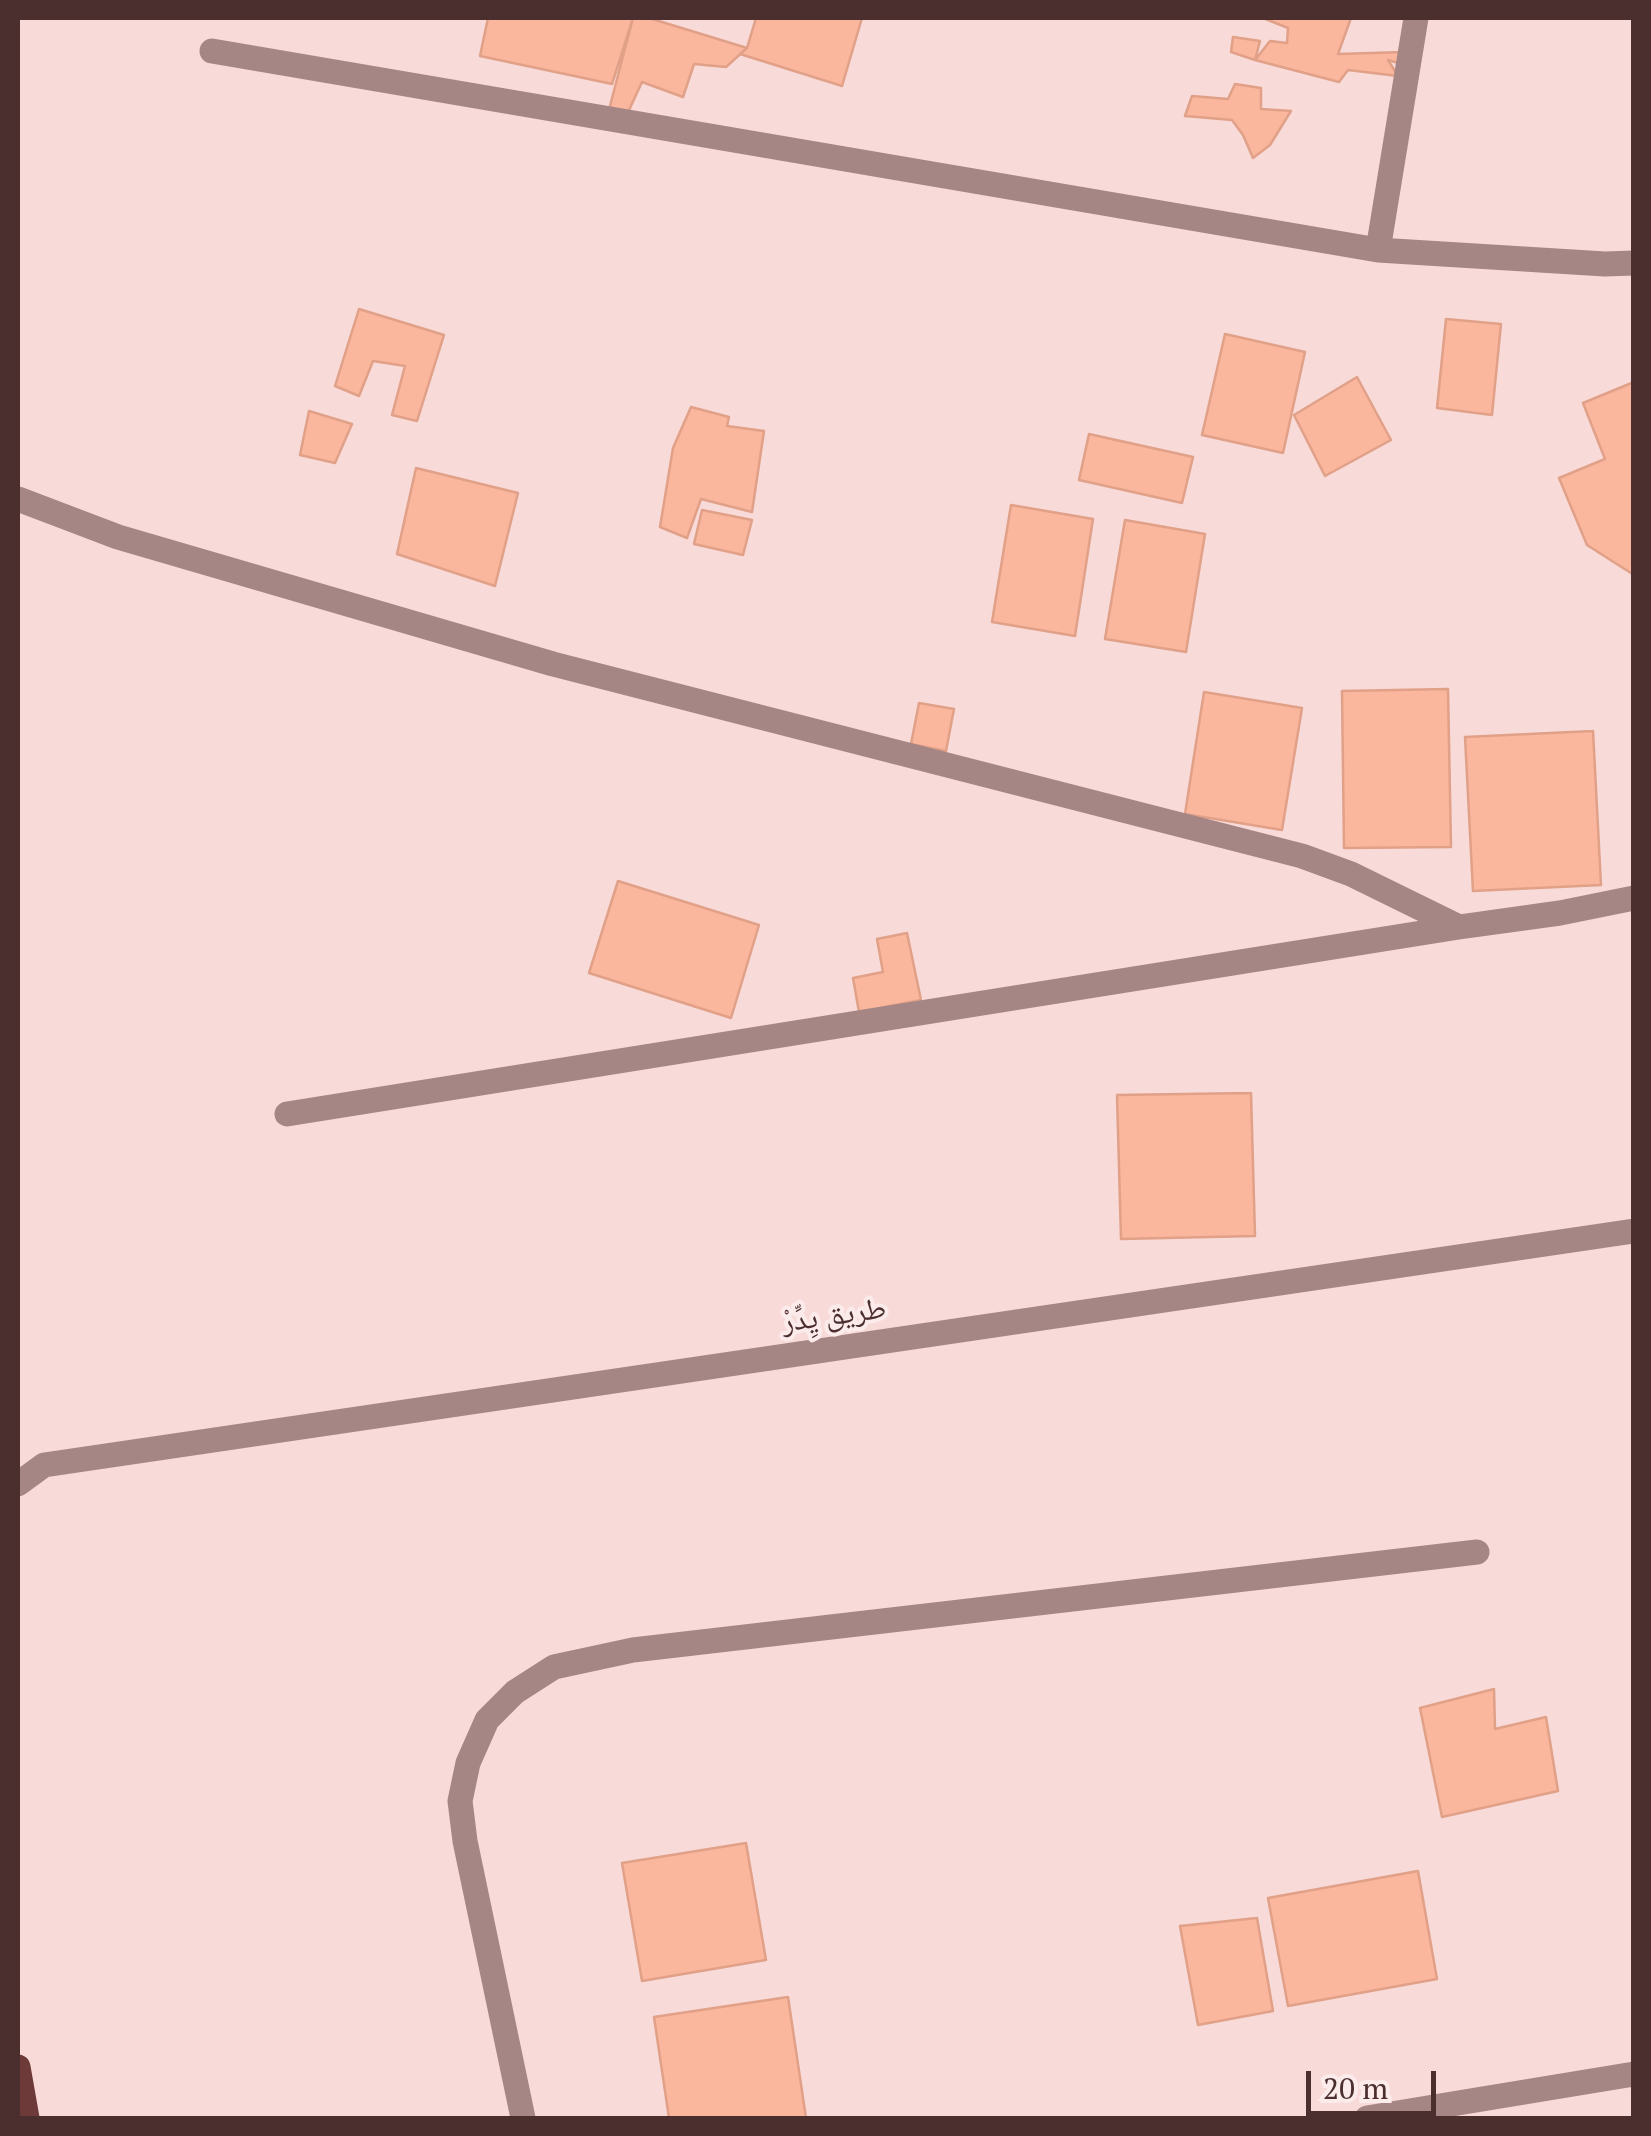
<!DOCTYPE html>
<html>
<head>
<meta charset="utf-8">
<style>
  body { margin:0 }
  #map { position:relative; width:1651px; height:2136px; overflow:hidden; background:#f8dad8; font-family:"PT Serif",serif }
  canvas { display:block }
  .frame { position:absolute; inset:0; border:20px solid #4b2e2e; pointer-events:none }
  .scale { position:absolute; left:1306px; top:2071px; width:130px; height:45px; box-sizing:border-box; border:5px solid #4b2e2e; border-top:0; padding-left:12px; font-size:30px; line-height:35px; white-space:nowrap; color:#4b2e2e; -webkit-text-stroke:8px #fbebea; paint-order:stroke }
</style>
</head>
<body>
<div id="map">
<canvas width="1651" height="2136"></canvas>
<div class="frame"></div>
<div class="scale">20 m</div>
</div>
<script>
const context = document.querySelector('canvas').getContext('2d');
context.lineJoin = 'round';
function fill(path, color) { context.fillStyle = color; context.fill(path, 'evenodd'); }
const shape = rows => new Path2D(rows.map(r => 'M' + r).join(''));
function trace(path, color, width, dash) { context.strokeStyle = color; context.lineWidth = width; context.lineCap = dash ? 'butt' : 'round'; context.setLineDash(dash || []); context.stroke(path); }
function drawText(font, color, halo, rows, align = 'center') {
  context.font = font + ' "PT Serif","Noto Naskh Arabic",serif'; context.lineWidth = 8; context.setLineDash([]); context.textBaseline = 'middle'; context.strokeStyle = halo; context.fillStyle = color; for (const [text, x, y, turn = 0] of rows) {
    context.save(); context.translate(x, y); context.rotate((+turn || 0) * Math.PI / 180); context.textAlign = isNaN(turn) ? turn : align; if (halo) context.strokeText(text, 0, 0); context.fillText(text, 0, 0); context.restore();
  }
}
const building = shape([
  [488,18,633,18,612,84,480,56,488,18],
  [633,18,649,18,747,48,726,67,694,64,683,97,642,82,624,121,610,106,633,18],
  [756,18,862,18,842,86,740,54,747,48,756,18],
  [1263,18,1351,18,1338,54,1405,52,1402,64,1388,60,1398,76,1348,70,1339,82,1255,60,1270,41,1287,43,1288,28,1263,18],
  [1233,37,1260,41,1255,60,1231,52,1233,37],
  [1235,84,1261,88,1261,109,1291,111,1270,145,1253,158,1243,135,1232,120,1185,116,1192,96,1228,99,1235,84],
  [359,309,444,335,417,421,392,415,405,366,373,361,359,396,335,386,359,309],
  [1446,319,1501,324,1492,415,1437,408,1446,319],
  [1225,334,1305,352,1283,453,1202,435,1225,334],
  [1357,377,1391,440,1325,476,1294,415,1357,377],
  [1634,382,1634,575,1587,545,1559,478,1605,459,1583,403,1634,382],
  [691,407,729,417,727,426,764,431,752,512,701,499,687,538,660,527,673,448,691,407],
  [309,411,352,424,335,463,300,455,309,411],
  [1089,434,1193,457,1182,503,1079,480,1089,434],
  [416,468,518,493,495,586,397,554,416,468],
  [1011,505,1093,519,1075,636,992,622,1011,505],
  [702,510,752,520,743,555,694,544,702,510],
  [1125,520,1205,534,1186,652,1105,639,1125,520],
  [1448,689,1451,847,1344,848,1342,691,1448,689],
  [1204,692,1302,708,1282,830,1185,814,1204,692],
  [919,703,954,709,946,751,911,744,919,703],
  [1593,731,1601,885,1473,891,1465,737,1593,731],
  [618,881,759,925,731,1018,589,973,618,881],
  [907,933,921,1000,859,1012,853,978,883,972,877,939,907,933],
  [1251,1093,1255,1236,1121,1239,1117,1095,1251,1093],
  [1494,1689,1495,1729,1546,1717,1558,1791,1442,1817,1420,1708,1494,1689],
  [746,1843,766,1960,642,1981,622,1863,746,1843],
  [1418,1871,1437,1979,1288,2006,1268,1898,1418,1871],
  [1257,1918,1273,2011,1198,2025,1180,1926,1257,1918],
  [788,1997,806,2118,669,2118,654,2017,788,1997]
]);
fill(building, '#fab79e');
trace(building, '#e1a088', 2.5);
trace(shape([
  [212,51,1378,250,1605,264,1634,263],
  [1378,250,1416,18],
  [18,499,118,537,553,664,1302,856,1351,874,1459,927],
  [287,1114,1459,927,1560,913,1634,898],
  [18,1484,44,1465,1634,1231],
  [523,2118,465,1841,460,1801,468,1763,487,1720,515,1692,554,1667,633,1650,1477,1552],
  [1367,2118,1634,2074]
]), '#a58684', 25);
trace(shape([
  [18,2067,27,2118]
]), '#6d3a39', 25);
drawText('30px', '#4b2e2e', '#fbebea', [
  ["طريق يِدِّرْ",834,1316,-8]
]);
</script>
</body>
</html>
